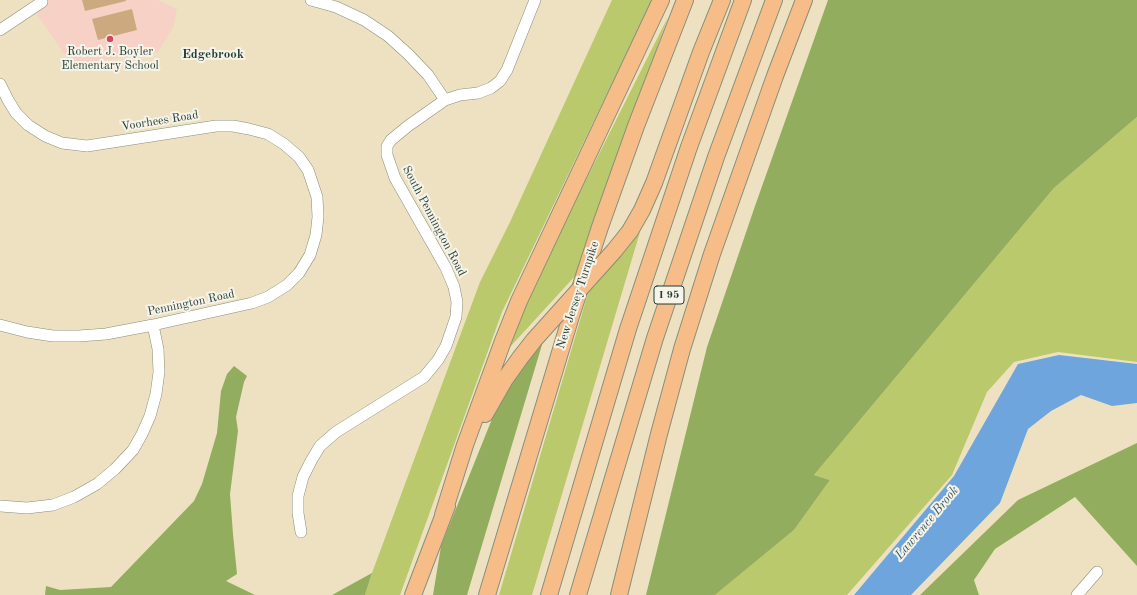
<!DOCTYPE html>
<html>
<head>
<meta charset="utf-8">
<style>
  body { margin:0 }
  canvas { display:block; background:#ede1c1 }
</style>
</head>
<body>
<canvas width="1137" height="595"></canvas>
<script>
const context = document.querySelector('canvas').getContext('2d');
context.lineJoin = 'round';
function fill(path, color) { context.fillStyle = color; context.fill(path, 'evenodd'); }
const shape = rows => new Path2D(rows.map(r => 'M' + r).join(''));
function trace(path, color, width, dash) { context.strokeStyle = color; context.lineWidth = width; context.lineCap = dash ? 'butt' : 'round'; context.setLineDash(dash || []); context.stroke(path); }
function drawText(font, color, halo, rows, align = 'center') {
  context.font = font + ' "Old Standard TT",serif'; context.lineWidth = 4; context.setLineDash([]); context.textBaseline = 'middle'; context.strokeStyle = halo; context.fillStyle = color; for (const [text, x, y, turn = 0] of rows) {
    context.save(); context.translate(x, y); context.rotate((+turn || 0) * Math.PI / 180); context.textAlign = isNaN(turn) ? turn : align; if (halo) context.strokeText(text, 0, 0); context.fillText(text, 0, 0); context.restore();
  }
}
fill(shape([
  [44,0,158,0,177,9,174,26,158,52,74,65,71,64,36,13,47,6]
]), '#f7d1c6');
fill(shape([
  [612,0,652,0,502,312,400,595,365,595,372,573,480,282,510,222],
  [668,17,576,275,510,347,537,277],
  [1137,117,1137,362,1058,352,1014,362,987,392,952,475,847,595,715,595,794,530,830,480,814,475,1054,188],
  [640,232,532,595,499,595,589,290]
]), '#bac96b');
fill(shape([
  [828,0,1137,0,1137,117,1054,188,814,475,830,480,794,530,715,595,646,595,707,347,755,206],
  [544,338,467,595,433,595,441,546,500,399],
  [234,366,247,376,244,382,236,417,238,431,230,494,233,534,237,574,226,581,255,595,45,595,46,586,60,590,111,587,194,501,202,484,217,433,221,391,227,374],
  [1137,443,1137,566,1075,497,995,549,974,580,979,595,920,595,1018,500],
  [372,573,365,595,332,595]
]), '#93ad5f');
fill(shape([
  [1059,355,1137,364,1137,403,1112,406,1081,395,1051,411,1028,429,1000,503,911,595,854,595,954,476,1018,364]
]), '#6ea5dc');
fill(shape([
  [82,0,126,0,126,1,85,11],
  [132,9,137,30,98,40,92,19]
]), '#cda97f');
const minor = shape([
  [311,0,336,7,364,20,388,36,408,54,428,75,445,100],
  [0,30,42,2],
  [0,84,8,100,16,113,28,125,45,136,62,143,87,146,216,126,233,126,249,129,268,134,284,144,299,157,308,170,317,197,318,217,316,235,310,255,299,273,287,285,268,297,252,303,153,325,106,334,79,336,53,336,27,332,0,325],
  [0,506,27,508,53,505,74,497,97,484,115,469,133,450,142,434,150,416,156,394,159,372,158,349,153,325],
  [301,532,298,513,298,496,303,477,311,461,320,446,336,432,424,377,438,360,446,346,456,317,457,302,454,287,446,268,395,178,387,155,387,146,391,140,408,126,445,100,460,95,478,93,491,88,500,81,507,70,535,0],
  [1077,595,1097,572]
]);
const highway = shape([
  [630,231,642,210,654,183,701,52,722,0],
  [485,414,505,379,520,358],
  [443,515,465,445,503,341,519,301,661,0],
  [413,595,447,506],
  [487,595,571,316,600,227,636,126,685,0],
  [549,595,628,329,689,147,743,0],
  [578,595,655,338,716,157,774,0],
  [619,595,659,434,682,349,712,254,775,76,804,0]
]);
trace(minor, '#868f7a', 12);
trace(highway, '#868f7a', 18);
trace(minor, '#fff', 11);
trace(highway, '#f7bd88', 16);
const highwayBridge = shape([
  [520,358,534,340,614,251,630,231]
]);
trace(highwayBridge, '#868f7a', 18, []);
trace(highwayBridge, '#f7bd88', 16);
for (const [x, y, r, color] of [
  [110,39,4,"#d1495b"]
]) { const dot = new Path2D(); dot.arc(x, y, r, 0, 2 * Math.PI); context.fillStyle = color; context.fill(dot); trace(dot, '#f7f3e8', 1.5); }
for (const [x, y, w] of [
  [669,295,30]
]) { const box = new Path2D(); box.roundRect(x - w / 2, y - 9, w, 18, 3); context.fillStyle = '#f7f3e8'; context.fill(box); trace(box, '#1f3d34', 1); }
drawText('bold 11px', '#1f3d34', null, [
  ["I 95",669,295]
]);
drawText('12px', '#1f3d34', '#f7f3e8', [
  ["Robert J. Boyler",110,52],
  ["Elementary School",110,66]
]);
drawText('12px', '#1f3d34', '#f7f3e8', [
  ["Voorhees Road",160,121,-9],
  ["South Pennington Road",434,221,62],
  ["New Jersey Turnpike",578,295,-72],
  ["Pennington Road",191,303,-12]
]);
drawText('bold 13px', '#1f3d34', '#f7f3e8', [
  ["Edgebrook",213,55]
]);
drawText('italic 13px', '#375c66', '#f7f3e8', [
  ["Lawrence Brook",927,523,-50]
]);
</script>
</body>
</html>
